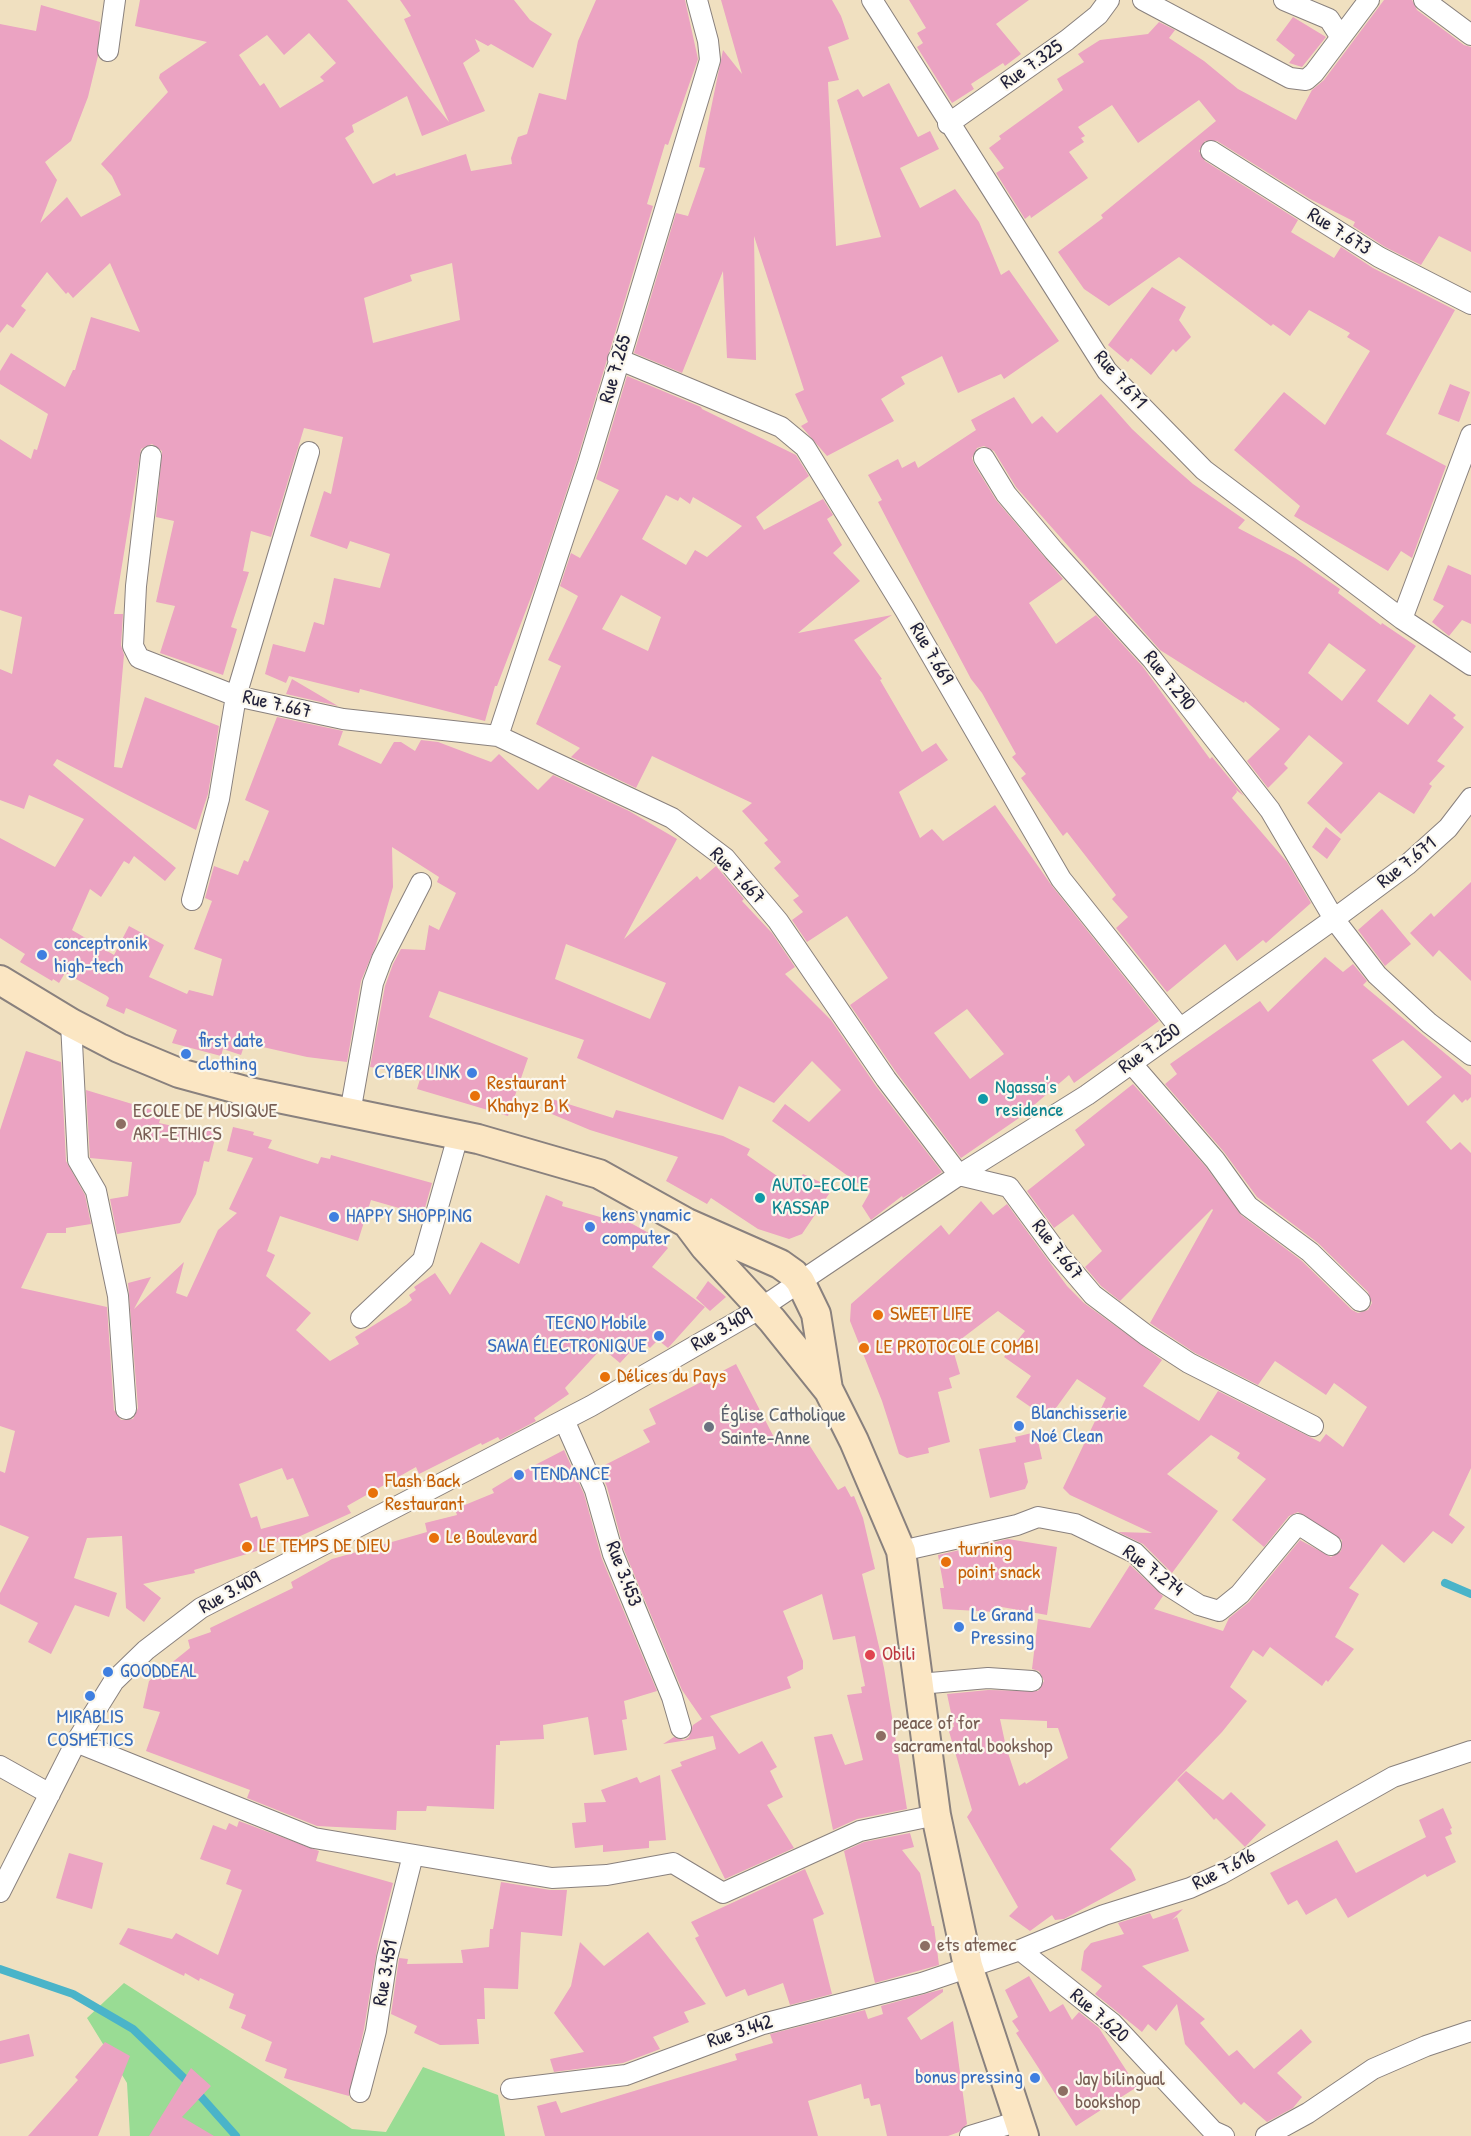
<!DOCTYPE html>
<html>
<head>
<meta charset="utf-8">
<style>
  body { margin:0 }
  canvas { display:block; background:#f0e0c0 }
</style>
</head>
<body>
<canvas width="1471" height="2136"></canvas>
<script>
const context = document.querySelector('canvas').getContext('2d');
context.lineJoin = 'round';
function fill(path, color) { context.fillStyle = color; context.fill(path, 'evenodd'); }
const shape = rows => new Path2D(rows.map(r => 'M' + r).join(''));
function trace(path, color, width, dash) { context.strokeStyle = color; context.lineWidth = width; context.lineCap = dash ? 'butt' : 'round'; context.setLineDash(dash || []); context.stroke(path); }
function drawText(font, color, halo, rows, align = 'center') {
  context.font = font + ' "Patrick Hand",sans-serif'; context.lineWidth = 4.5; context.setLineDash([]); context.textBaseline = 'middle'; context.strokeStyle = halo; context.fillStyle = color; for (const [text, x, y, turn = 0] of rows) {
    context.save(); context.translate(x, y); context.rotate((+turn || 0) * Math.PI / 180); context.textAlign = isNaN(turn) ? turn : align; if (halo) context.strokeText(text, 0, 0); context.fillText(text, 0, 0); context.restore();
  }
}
fill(shape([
  [124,1983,352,2129,386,2132,423,2067,498,2095,505,2136,130,2136,127,2083,87,2018]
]), '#99dc94');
trace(shape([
  [1445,1583,1471,1594],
  [0,1969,73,1994,133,2029,188,2082,236,2136]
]), '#4ab4c9', 8);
fill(shape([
  [140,0,347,0,449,122,404,19,411,16,400,0,514,0,530,20,552,34,533,68,491,44,488,46,475,39,480,51,463,63,485,111,422,136,407,96,352,125,354,132,345,138,373,184,395,173,396,176,466,154,471,171,512,164,511,158,518,137,527,134,539,93,566,100,578,41,596,0,685,0,698,59,668,145,665,144,647,204,653,206,577,460,536,584,497,686,495,686,485,721,360,689,359,693,289,676,286,683,265,674,273,644,305,652,314,622,324,625,334,578,380,588,390,554,350,541,347,549,310,536,324,491,331,494,343,437,304,428,271,537,251,531,243,571,249,572,231,627,237,629,223,675,160,653,175,606,156,602,174,521,156,517,162,451,152,444,141,449,114,614,123,614,121,645,124,655,114,767,122,768,145,697,219,726,208,794,196,830,57,759,53,765,176,868,165,881,134,856,129,864,124,861,101,897,90,889,72,930,114,955,129,926,164,945,149,977,187,994,189,990,213,996,222,959,194,949,212,901,205,898,214,866,238,875,244,860,248,862,269,811,245,800,277,717,343,731,338,745,381,764,394,742,401,742,415,751,421,740,438,742,491,762,499,754,538,790,553,775,629,811,677,839,624,939,697,876,700,880,716,866,744,899,742,901,772,933,795,967,785,974,831,1020,876,1086,942,1172,903,1198,902,1196,871,1220,862,1206,870,1192,772,1121,785,1104,809,1122,841,1090,812,1061,774,1103,739,1086,723,1120,577,1058,584,1040,439,991,429,1017,528,1058,508,1116,417,1089,421,1076,370,1067,385,986,393,964,401,949,425,950,429,925,439,930,456,893,437,882,439,877,392,847,393,887,376,945,361,981,347,1062,307,1057,245,1043,241,1055,223,1049,221,1056,172,1043,177,1030,126,1008,124,1014,106,1006,109,998,107,996,65,973,59,983,53,979,52,981,20,962,25,954,0,938,0,838,55,867,84,819,29,795,24,809,0,800,0,669,12,674,22,617,0,610,0,439,31,459,34,449,37,450,48,414,0,384,0,371,11,353,65,387,73,370,75,370,91,317,140,332,110,263,73,298,68,292,66,294,47,272,21,306,26,310,13,328,7,324,0,333,0,24,36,31,41,5,100,22,98,56,88,97,71,141,45,162,57,180,40,223,67,197,81,217,121,195,112,176,101,164,168,92,159,78,160,74,207,42,135,26],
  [309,33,336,63,320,77,324,81,280,108,264,83,260,86,239,55,267,35,284,55],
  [452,263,460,320,373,343,364,298,412,281,410,275],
  [566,944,666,983,650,1019,555,979],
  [721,0,832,0,841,16,849,39,828,47,839,80,828,82,836,246,881,237,837,100,858,89,863,97,889,83,918,137,930,131,939,149,900,168,920,208,955,189,979,222,1001,275,1009,270,1059,341,1004,379,1001,374,958,393,942,356,901,377,905,384,881,399,894,421,827,456,801,426,808,422,795,394,804,390,754,236,756,360,727,358,723,271,682,373,634,353,676,213,688,216,705,168,699,167,723,50,742,74],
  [909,0,1029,0,996,24,1021,54,1005,66,1003,63,971,84,974,89,952,103,917,47,923,43,917,33,926,28],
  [1384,0,1412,0,1417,10,1464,45,1471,47,1471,252,1439,236,1421,265,1385,247,1353,226,1355,222,1310,199,1217,141,1205,141,1199,151,1205,161,1298,220,1291,232,1334,258,1341,247,1373,268,1455,310,1386,434,1446,466,1412,558,1401,551,1388,571,1294,516,1300,506,1234,450,1284,392,1325,425,1370,351,1347,337,1350,333,1309,310,1290,336,1273,324,1271,326,1179,257,1109,306,1084,289,1058,252,1103,218,1101,215,1216,121,1199,100,1138,143,1112,105,1078,127,1085,136,1081,138,1084,142,1069,152,1088,178,1031,218,1030,215,1025,219,996,173,1004,168,989,148,1001,139,999,136,1063,90,1057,79,1084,62,1078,54,1100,40,1148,34,1159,22,1175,30,1169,38,1204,61,1238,89,1296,120,1312,90,1324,80],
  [1293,17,1326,37,1302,67,1289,63,1295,55,1276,40],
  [1152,287,1186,307,1179,320,1191,337,1176,352,1173,349,1151,375,1131,358,1128,362,1108,345],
  [627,376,701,407,702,409,796,455,809,476,756,517,764,530,823,499,833,515,827,519,842,545,833,553,860,581,798,633,892,615,854,640,882,679,880,680,922,752,936,743,948,760,899,792,920,838,932,829,943,841,995,805,1052,886,1159,1021,1074,1083,1069,1075,1019,1118,961,1158,896,1072,850,1005,888,978,847,916,807,942,792,920,803,912,793,900,799,896,774,868,781,862,764,843,768,840,742,811,752,803,652,756,636,788,571,757,580,748,536,724,561,666,548,660,578,596,560,586,571,553,580,558,619,490,596,479],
  [666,495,678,501,680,497,690,504,693,497,742,526,707,557,695,550,686,565,642,539],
  [621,595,661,617,648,651,602,629],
  [967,1009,1004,1054,970,1079,934,1033],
  [1450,384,1470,392,1459,422,1438,414],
  [1101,394,1132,429,1161,456,1193,484,1245,520,1238,528,1295,558,1340,589,1338,593,1381,625,1382,623,1416,646,1377,701,1408,725,1430,694,1456,715,1453,718,1464,727,1437,761,1445,766,1429,784,1432,786,1414,814,1379,792,1341,834,1307,803,1343,763,1309,735,1284,764,1288,768,1268,788,1247,761,1280,729,1245,701,1244,703,1160,650,1016,487,994,451,984,446,977,448,972,458,974,464,996,500,1063,579,1029,603,1056,644,1096,615,1143,667,1210,759,1212,757,1244,796,1236,790,1237,792,1232,798,1287,862,1311,903,1266,943,1263,940,1237,961,1225,944,1167,992,1116,928,1128,917,1112,899,1116,895,1067,832,1063,836,1021,778,1026,774,1012,757,1016,754,982,693,971,679,928,598,878,502,882,500,868,475,898,459,902,468,915,461,918,468,976,430,971,420,1014,397,1032,424,1042,416,1057,433],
  [1329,643,1366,670,1342,701,1308,673],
  [1448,565,1471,575,1471,624,1462,620,1449,636,1432,622,1444,606,1433,600],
  [292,679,338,706,286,694],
  [1326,827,1341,839,1327,859,1312,847],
  [1471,882,1471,981,1439,950,1433,957,1410,933,1431,913,1434,917],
  [1382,909,1411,944,1385,966,1358,930],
  [1325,957,1343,972,1353,964,1367,981,1363,985,1471,1075,1471,1097,1467,1101,1466,1099,1462,1103,1454,1094,1426,1122,1451,1150,1460,1142,1471,1153,1471,1468,1449,1515,1465,1527,1452,1544,1433,1531,1404,1563,1382,1544,1349,1588,1359,1594,1335,1637,1354,1649,1328,1682,1326,1680,1322,1686,1270,1647,1263,1657,1253,1650,1230,1687,1247,1701,1222,1732,1110,1849,1131,1869,1136,1880,1064,1919,1055,1920,1052,1915,1030,1931,1009,1916,1018,1907,967,1817,972,1810,948,1728,954,1727,947,1694,988,1690,1038,1691,1044,1681,1039,1671,1032,1669,1038,1619,1090,1628,1130,1565,1163,1596,1154,1609,1223,1631,1229,1618,1249,1602,1300,1540,1331,1557,1341,1551,1342,1540,1298,1512,1289,1516,1264,1547,1232,1520,1266,1479,1237,1458,1240,1453,1211,1435,1167,1474,1218,1511,1172,1573,1143,1544,1118,1532,1152,1533,1070,1495,1063,1488,1106,1398,1077,1379,1048,1419,1016,1397,1031,1376,1004,1357,1025,1331,998,1311,952,1346,960,1374,949,1378,952,1388,938,1392,950,1442,928,1448,929,1453,907,1458,899,1454,882,1401,850,1321,851,1304,941,1225,949,1235,981,1201,993,1215,1007,1204,1067,1286,1084,1303,1162,1360,1143,1386,1199,1421,1218,1391,1320,1442,1326,1434,1343,1447,1367,1407,1334,1383,1326,1395,1275,1361,1258,1385,1195,1353,1150,1323,1213,1210,1212,1209,1120,1301,1101,1286,1085,1267,1102,1251,1073,1214,1054,1228,1027,1191,1085,1145,1075,1130,1133,1084,1206,1167,1241,1215,1302,1261,1352,1310,1358,1313,1368,1310,1372,1303,1368,1292,1318,1243,1257,1197,1224,1152,1165,1084,1177,1074,1170,1064,1260,1001,1268,1012],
  [1403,1040,1442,1077,1408,1106,1372,1060],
  [1000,1719,1047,1721,1047,1728,1058,1728,1068,1758,1026,1784,1025,1782,1019,1786,1006,1747],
  [26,1051,61,1062,66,1161,85,1195,91,1224,66,1228,66,1233,47,1233,21,1288,107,1307,114,1410,121,1420,133,1419,138,1408,128,1283,151,1277,134,1309,184,1262,176,1293,187,1297,218,1230,237,1213,229,1209,253,1158,227,1151,233,1127,254,1132,253,1135,272,1140,268,1148,318,1164,321,1157,330,1159,331,1155,432,1183,423,1215,371,1200,358,1241,280,1216,267,1251,275,1255,266,1276,311,1313,296,1330,330,1361,359,1344,355,1337,406,1305,412,1300,409,1295,416,1290,414,1287,435,1273,450,1295,481,1242,519,1264,546,1195,563,1202,562,1206,607,1219,611,1212,654,1236,668,1248,652,1267,705,1307,668,1348,658,1340,650,1348,641,1340,620,1363,602,1348,565,1388,569,1394,534,1418,536,1421,500,1440,498,1437,482,1445,481,1443,419,1474,416,1467,347,1506,351,1513,285,1543,284,1539,260,1550,194,1570,195,1573,143,1584,161,1598,144,1622,126,1608,122,1536,87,1538,74,1578,117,1593,109,1617,75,1605,51,1654,28,1642,38,1623,0,1604,0,1593,29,1537,0,1525,0,1471,5,1473,15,1431,0,1426,0,1130],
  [282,1468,287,1480,293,1478,309,1516,261,1529,257,1516,251,1518,239,1484],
  [86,1090,162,1113,159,1123,196,1131,197,1127,217,1131,209,1162,204,1161,196,1194,180,1223,117,1234,110,1199,128,1196,132,1162,90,1158],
  [552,1099,613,1118,616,1110,723,1136,750,1149,747,1155,793,1187,803,1174,833,1188,802,1234,789,1239,758,1229,711,1198,707,1204,666,1181,678,1157,590,1130,547,1112],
  [708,1281,726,1297,710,1311,696,1298],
  [736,1364,778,1445,803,1435,838,1490,845,1486,851,1497,854,1496,863,1518,875,1569,862,1574,884,1668,907,1809,857,1819,833,1830,814,1737,832,1734,845,1765,863,1760,847,1695,862,1693,861,1687,865,1686,855,1636,833,1640,822,1594,783,1611,803,1661,803,1669,787,1677,791,1688,710,1716,739,1754,762,1741,777,1767,770,1771,783,1797,767,1805,794,1848,725,1879,671,1770,682,1766,680,1762,716,1749,713,1736,663,1744,674,1737,684,1740,689,1737,693,1725,702,1719,682,1690,624,1550,607,1487,599,1468,650,1442,643,1430,656,1424,649,1409],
  [1036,1432,1042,1459,1024,1463,1028,1482,1025,1489,990,1498,979,1449,1016,1442,1015,1437],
  [564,1450,584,1494,602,1559,657,1691,624,1701,627,1719,622,1720,627,1750,594,1755,588,1717,543,1725,544,1739,500,1741,500,1745,496,1745,494,1809,427,1806,426,1811,397,1811,396,1830,317,1826,247,1798,250,1790,146,1751,160,1712,143,1708,149,1681,190,1648,188,1640,211,1632,210,1628,293,1588,291,1582,332,1559,427,1532,425,1523,457,1515,455,1509,494,1493,492,1489,510,1478],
  [1008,1539,1057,1547,1047,1615,996,1606,995,1612,943,1609,940,1588,944,1588,938,1555],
  [1186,1771,1223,1800,1231,1792,1266,1825,1245,1847,1216,1818,1214,1820,1177,1780],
  [660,1775,666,1840,649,1841,649,1848,603,1852,603,1845,575,1848,572,1823,586,1822,584,1803,606,1802,601,1790,637,1777,640,1783],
  [1443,1808,1452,1828,1450,1829,1452,1834,1445,1837,1456,1862,1427,1877,1425,1874,1348,1918,1336,1898,1306,1915,1297,1900,1288,1905,1270,1873,1337,1840,1356,1873,1426,1837,1419,1820],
  [239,1821,319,1851,316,1861,393,1883,378,1943,364,2029,349,2096,284,2078,287,2069,265,2061,272,2042,241,2028,246,2015,229,2008,234,1994,200,1978,199,1981,185,1973,184,1976,119,1944,128,1928,172,1939,176,1933,218,1955,242,1890,226,1884,231,1870,200,1859,213,1825,226,1830,229,1823,237,1827],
  [910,1833,914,1847,902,1850,920,1873,932,1926,934,1926,939,1965,875,1983,844,1851,864,1842],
  [69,1853,103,1863,92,1909,56,1898],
  [805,1869,824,1914,813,1919,832,1994,790,2005,783,1983,748,1996,745,1989,726,1997,695,1938,699,1936,691,1922],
  [501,1882,550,1890,567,1890,562,1936,521,1932,518,1989,484,1988,485,2019,477,2019,479,2044,440,2045,414,2033,417,2026,391,2014,399,1958,408,1959,407,1964,463,1963,461,1950,489,1947,490,1929,493,1929],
  [1183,1909,1172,1920,1177,1917,1189,1951,1142,1966,1205,2019,1200,2023,1229,2056,1237,2050,1254,2069,1301,2029,1312,2042,1277,2073,1302,2097,1293,2108,1267,2122,1244,2102,1241,2105,1185,2044,1177,2004,1156,2031,1148,2024,1142,2032,1095,1994,1102,1986,1081,1970,1084,1951,1091,1943,1124,1934,1118,1923,1150,1913,1153,1919],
  [648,1932,706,2004,684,2012,689,2022,653,2037,660,2049,655,2051,623,2063,554,2072,550,2059,584,2052,554,2013,571,1986,580,1942,604,1966],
  [1029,1976,1050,2012,1063,2004,1072,2020,1079,2012,1099,2028,1137,2087,1076,2126,1016,2033,1019,2031,1012,2021,1018,2017,1005,1990],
  [943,1989,943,1992,907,2018,921,2040,953,2021,967,2124,959,2132,948,2136,887,2136,880,2104,871,2106,869,2098,864,2099,861,2084,808,2101,818,2136,545,2136,537,2106,556,2101,561,2113,737,2060,735,2054,773,2043,770,2034,865,2010,868,2019,883,2014,881,2006],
  [29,2034,34,2056,0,2064,0,2041],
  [105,2042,130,2056,98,2136,28,2136,78,2080,75,2077],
  [191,2068,211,2086,182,2117,214,2136,149,2136]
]), '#eba3c2');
const minor = shape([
  [872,0,1107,371,1204,470,1402,619,1471,665],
  [1143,0,1290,78,1306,80,1314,73,1369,0],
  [1284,0,1329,19,1340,36],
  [1424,0,1471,35],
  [108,51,115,0],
  [948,124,1067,40,1098,15,1109,0],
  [1211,151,1379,257,1471,304],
  [618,359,781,427,805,447,905,610,1061,879,1179,1027],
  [151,456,136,586,133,646,139,658,236,696,343,719,498,736,672,818,725,858,778,921,886,1079,959,1175,1009,1187,1059,1255,1093,1295,1146,1335,1189,1363,1313,1426],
  [984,458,1006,494,1054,551,1152,659,1270,810,1334,919,1377,975,1429,1023,1471,1055],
  [1402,619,1471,435],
  [498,736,588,464,705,77,710,60,708,41,697,0],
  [192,900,219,799,236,696,309,452],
  [71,1023,78,1160,96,1191,118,1296,126,1409],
  [1131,1063,1215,1160,1248,1206,1310,1252,1360,1301],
  [350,1113,373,983,382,959,421,883],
  [361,1318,423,1260,458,1136],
  [564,1420,595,1490,613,1554,672,1697,681,1728],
  [901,1551,1017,1525,1038,1517,1075,1524,1135,1553,1166,1584,1199,1605,1219,1611,1240,1594,1298,1524,1331,1545],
  [919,1684,988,1678,1032,1681],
  [76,1742,314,1838,552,1878,607,1875,673,1863,723,1893,860,1831,936,1815],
  [0,1766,50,1794],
  [0,1892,76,1742,114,1681,146,1650,201,1608,591,1406,761,1308,959,1175,1087,1095,1334,919,1407,865,1448,828,1471,798],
  [1020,1950,1112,2023,1213,2131,1224,2136],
  [511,2089,626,2075,763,2024,922,1983,1020,1950,1104,1915,1190,1888,1221,1874,1393,1777,1471,1751],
  [360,2092,376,2031,387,1958,413,1855],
  [970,2136,1019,2121],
  [1266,2136,1308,2113,1373,2069,1426,2046,1471,2031]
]);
const secondary = shape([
  [0,980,71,1023,119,1048,179,1073,249,1092,478,1139,599,1174,687,1223,780,1264,794,1274,800,1281,816,1314,828,1389],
  [687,1223,705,1247,772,1320,829,1391,854,1441,901,1551,936,1815,968,1966,1024,2136]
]);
trace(minor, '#89817e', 22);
trace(secondary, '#89817e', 32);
trace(minor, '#fff', 20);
trace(secondary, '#fbe6c3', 28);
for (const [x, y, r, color] of [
  [42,955,6,"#3f7fe0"],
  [186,1054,6,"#3f7fe0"],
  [472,1073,6,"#3f7fe0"],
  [475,1096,6,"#e8710a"],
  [983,1099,6,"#0f9aa8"],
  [121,1124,6,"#8d6e63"],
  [760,1198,6,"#0f9aa8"],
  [334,1217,6,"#3f7fe0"],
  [590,1227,6,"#3f7fe0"],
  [878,1315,6,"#e8710a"],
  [659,1336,6,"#3f7fe0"],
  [864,1348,6,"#e8710a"],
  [605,1377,6,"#e8710a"],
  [1019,1426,6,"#3f7fe0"],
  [709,1427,6,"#6b7280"],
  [519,1475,6,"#3f7fe0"],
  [373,1493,6,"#e8710a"],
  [434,1538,6,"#e8710a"],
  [247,1547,6,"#e8710a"],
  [946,1562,6,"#e8710a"],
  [959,1627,6,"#3f7fe0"],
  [870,1655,6,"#e0444e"],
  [108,1672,6,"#3f7fe0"],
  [90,1696,6,"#3f7fe0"],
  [881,1736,6,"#8d6e63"],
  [925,1946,6,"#8d6e63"],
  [1035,2078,6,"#3f7fe0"],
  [1063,2091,6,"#8d6e63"]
]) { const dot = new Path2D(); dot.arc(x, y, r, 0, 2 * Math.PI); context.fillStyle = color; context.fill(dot); trace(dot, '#fbf7ec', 2); }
drawText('20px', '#22223b', '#fbf7ec', [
  ["Rue 7.325",1032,65,-35],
  ["Rue 7.673",1339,232,32],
  ["Rue 7.265",616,369,-74],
  ["Rue 7.671",1120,380,49],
  ["Rue 7.669",931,654,60],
  ["Rue 7.290",1169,681,51],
  ["Rue 7.667",277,705,13],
  ["Rue 7.671",1407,863,-39],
  ["Rue 7.667",737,876,46],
  ["Rue 7.250",1150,1049,-36],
  ["Rue 7.667",1057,1250,52],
  ["Rue 3.409",722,1330,-30],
  ["Rue 7.274",1153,1571,37],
  ["Rue 3.453",623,1574,69],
  ["Rue 3.409",230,1593,-29],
  ["Rue 7.616",1224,1870,-27],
  ["Rue 3.451",386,1973,-80],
  ["Rue 7.620",1099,2016,41],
  ["Rue 3.442",740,2032,-18]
]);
drawText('20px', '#366cbe', '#fbf7ec', [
  ["conceptronik",54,944],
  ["high-tech",54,967],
  ["first date",198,1042],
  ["clothing",198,1065],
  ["CYBER LINK",460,1073,"right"],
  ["kens ynamic",602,1216],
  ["computer",602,1239],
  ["HAPPY SHOPPING",346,1217],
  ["TECNO Mobile",647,1324,"right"],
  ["SAWA ÉLECTRONIQUE",647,1347,"right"],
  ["Blanchisserie",1031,1414],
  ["Noé Clean",1031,1437],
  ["TENDANCE",531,1475],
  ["Le Grand",971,1616],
  ["Pressing",971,1639],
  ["GOODDEAL",120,1672],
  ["MIRABLIS",90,1718,"center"],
  ["COSMETICS",90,1741,"center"],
  ["bonus pressing",1023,2078,"right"]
], 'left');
drawText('20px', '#c56008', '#fbf7ec', [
  ["Restaurant",487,1084],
  ["Khahyz B K",487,1107],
  ["SWEET LIFE",890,1315],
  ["LE PROTOCOLE COMBI",876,1348],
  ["Délices du Pays",617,1377],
  ["Flash Back",385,1482],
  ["Restaurant",385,1505],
  ["Le Boulevard",446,1538],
  ["LE TEMPS DE DIEU",259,1547],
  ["turning",958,1550],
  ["point snack",958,1573]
], 'left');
drawText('20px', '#0d838f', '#fbf7ec', [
  ["Ngassa's",995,1088],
  ["residence",995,1111],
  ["AUTO-ECOLE",772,1186],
  ["KASSAP",772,1209]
], 'left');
drawText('20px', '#785e54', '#fbf7ec', [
  ["ECOLE DE MUSIQUE",133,1112],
  ["ART-ETHICS",133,1135],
  ["peace of for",893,1724],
  ["sacramental bookshop",893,1747],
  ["ets atemec",937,1946],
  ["Jay bilingual",1075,2080],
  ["bookshop",1075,2103]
], 'left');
drawText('20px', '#5b616d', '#fbf7ec', [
  ["Église Catholique",721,1416],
  ["Sainte-Anne",721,1439]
], 'left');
drawText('20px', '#be3a42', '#fbf7ec', [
  ["Obili",882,1655]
], 'left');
</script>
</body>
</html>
